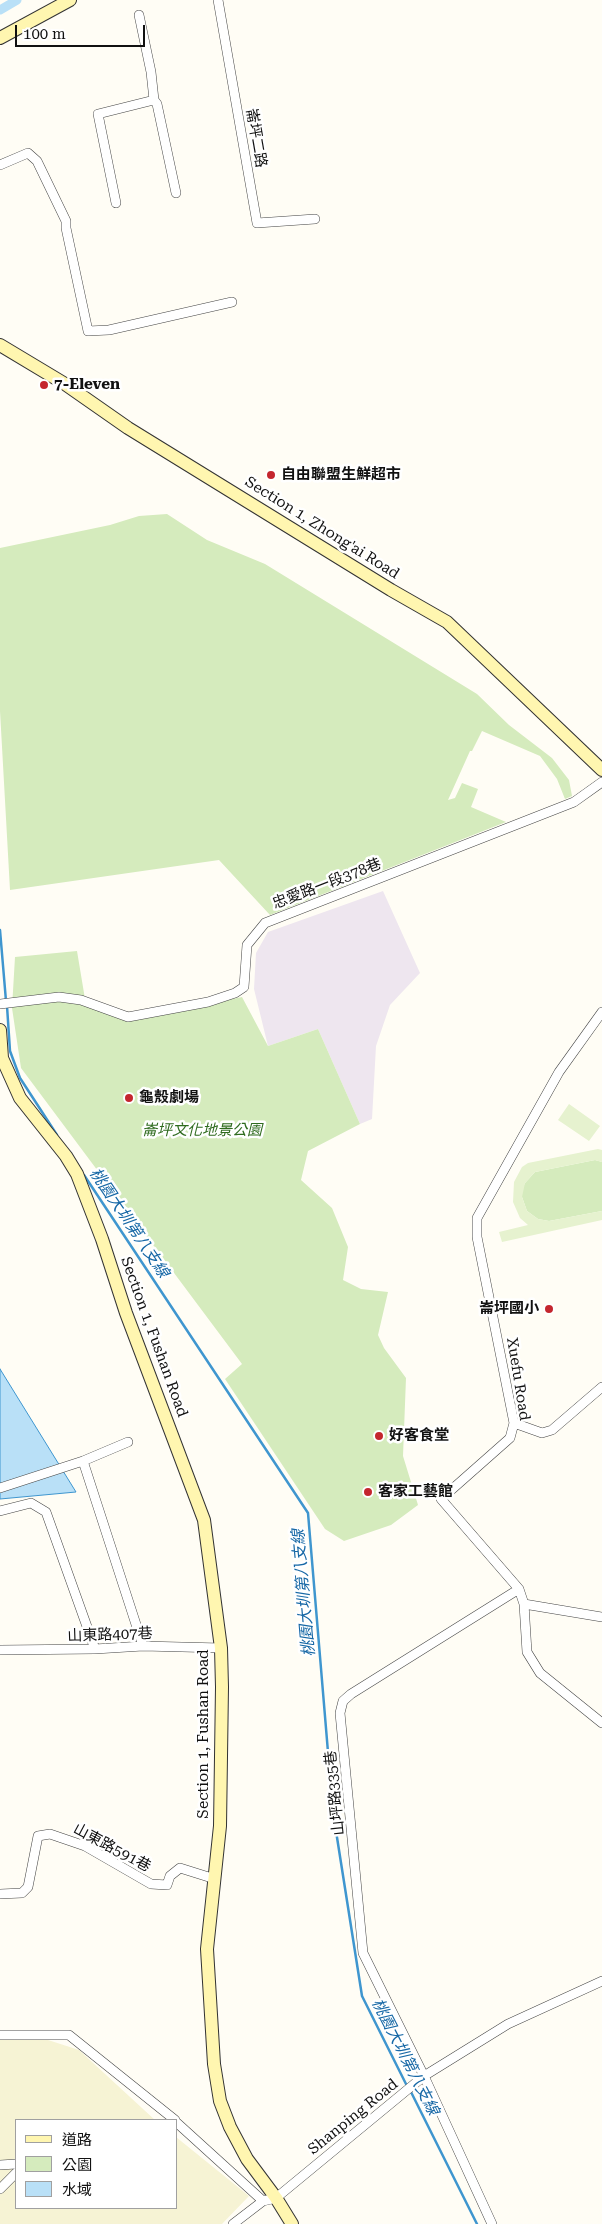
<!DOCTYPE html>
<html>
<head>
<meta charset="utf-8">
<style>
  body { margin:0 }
  #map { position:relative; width:602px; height:2224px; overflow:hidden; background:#fffdf5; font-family:"Roboto Serif","Noto Sans TC",serif }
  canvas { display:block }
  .legend { position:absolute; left:15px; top:2119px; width:162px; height:90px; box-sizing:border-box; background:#fff; border:1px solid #a0a0a0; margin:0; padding:6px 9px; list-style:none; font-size:15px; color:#111 }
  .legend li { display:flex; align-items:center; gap:10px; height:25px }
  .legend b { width:25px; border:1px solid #a0a0a0 }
  .scale { position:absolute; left:15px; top:25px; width:130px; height:22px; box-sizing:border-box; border:2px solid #111; border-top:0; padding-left:6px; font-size:15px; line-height:18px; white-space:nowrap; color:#111; -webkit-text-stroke:4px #fff; paint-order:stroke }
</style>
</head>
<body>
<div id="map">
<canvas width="602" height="2224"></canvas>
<ul class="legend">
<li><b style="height:6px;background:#fff6b0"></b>道路</li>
<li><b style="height:14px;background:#d5ebbd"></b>公園</li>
<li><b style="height:14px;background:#b9e0f7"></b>水域</li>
</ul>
<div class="scale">100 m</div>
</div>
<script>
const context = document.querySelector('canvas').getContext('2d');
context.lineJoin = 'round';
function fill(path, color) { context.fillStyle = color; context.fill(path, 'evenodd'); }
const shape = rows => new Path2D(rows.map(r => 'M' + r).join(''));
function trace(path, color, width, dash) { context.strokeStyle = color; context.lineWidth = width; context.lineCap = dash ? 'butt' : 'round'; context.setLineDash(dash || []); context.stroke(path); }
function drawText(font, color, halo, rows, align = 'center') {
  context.font = font + ' "Roboto Serif","Noto Sans TC",serif'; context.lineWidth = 5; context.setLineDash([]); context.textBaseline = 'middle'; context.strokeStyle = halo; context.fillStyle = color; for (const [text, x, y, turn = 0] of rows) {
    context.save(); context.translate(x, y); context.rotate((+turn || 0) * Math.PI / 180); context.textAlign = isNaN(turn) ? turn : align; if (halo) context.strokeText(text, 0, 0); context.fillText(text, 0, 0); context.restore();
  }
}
fill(shape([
  [383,891,420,973,390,1005,376,1046,372,1119,360,1124,318,1029,268,1046,254,989,256,953,268,932]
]), '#eee6ef');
fill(shape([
  [0,2040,48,2040,79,2050,155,2120,16,2120,16,2208,176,2208,176,2137,249,2196,222,2224,0,2224]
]), '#f6f3d4');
fill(shape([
  [167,514,207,540,265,564,477,694,509,725,552,758,569,780,572,796,565,799,557,779,540,756,482,731,472,751,470,751,448,800,455,798,462,783,478,789,471,807,506,822,270,915,219,860,10,890,0,711,0,548,110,525,139,516],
  [77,951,86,1005,126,1021,242,997,268,1046,318,1029,360,1124,308,1151,301,1180,332,1208,348,1247,343,1280,361,1289,388,1292,378,1335,384,1348,406,1378,403,1456,418,1505,391,1525,344,1541,325,1529,225,1379,242,1364,21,1068,12,1008,15,957],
  [595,1160,602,1162,602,1211,549,1221,538,1219,527,1211,522,1197,522,1190,525,1183,535,1172]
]), '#d5ebbd');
fill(shape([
  [569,1104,600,1126,589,1141,558,1120],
  [598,1149,602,1150,602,1162,595,1160,535,1172,525,1183,522,1197,527,1211,538,1219,549,1221,602,1211,602,1220,502,1242,499,1232,528,1225,520,1218,513,1202,514,1182,522,1167,528,1163]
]), '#e6f2cf');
const water = shape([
  [0,1369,76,1492,0,1499,0,1369]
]);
fill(water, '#b9e0f7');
trace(water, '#3f96cf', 1);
trace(shape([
  [0,930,6,1001],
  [7,1006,10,1051,20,1078,57,1135],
  [84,1175,308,1513,333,1812,362,1996,407,2086],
  [410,2090,477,2224]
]), '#3f96cf', 2.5);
trace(shape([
  [0,10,17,0]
]), '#b9e0f7', 9);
const street = shape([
  [218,0,257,223,315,219],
  [139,15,151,72,154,100,157,104,176,193],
  [0,165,28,153,37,161,66,221,66,228,88,331,109,330,232,302],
  [116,203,98,114,154,100],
  [0,1004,59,997,81,1000,128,1017,208,1002,235,993,244,987,247,945,265,923,574,802,602,782],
  [602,1012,559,1072,477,1218,477,1237,514,1423,510,1438,441,1499,519,1589,524,1604,527,1652,540,1673,602,1723],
  [514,1423,542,1433,552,1430,602,1387],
  [83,1461,143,1646],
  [0,1488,83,1461,128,1442],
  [0,1511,31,1503,46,1512,95,1649],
  [524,1604,602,1617],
  [0,1650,95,1649,143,1646,221,1648],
  [0,1894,22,1893,28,1887,38,1836,50,1834,85,1846,151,1884,167,1885,170,1876,180,1868,215,1879],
  [0,2035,69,2035,175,2120],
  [176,2122,263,2201],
  [0,2165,16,2164],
  [0,2189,16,2173],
  [233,2224,263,2201,276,2198,424,2076,508,2024,602,1981],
  [492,2224,424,2076,363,1953,340,1713,343,1701,351,1694,519,1589]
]);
const secondary = shape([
  [0,38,70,0],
  [0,345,65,384,128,428,391,590,447,622,602,770],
  [0,1030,2,1058,20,1098,66,1156,77,1174,102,1239,126,1313,204,1520,221,1648,222,1687,220,1826,207,1949,214,2064,220,2101,230,2127,247,2159,276,2198,292,2224]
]);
trace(street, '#444', 10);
trace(secondary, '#333', 14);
trace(street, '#fff', 9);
trace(secondary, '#fff6b0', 12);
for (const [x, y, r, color] of [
  [44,385,5,"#c4262e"],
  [271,475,5,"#c4262e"],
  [129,1098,5,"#c4262e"],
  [549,1309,5,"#c4262e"],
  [379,1436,5,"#c4262e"],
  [368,1492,5,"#c4262e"]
]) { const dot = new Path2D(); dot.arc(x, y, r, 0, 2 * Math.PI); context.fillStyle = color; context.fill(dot); trace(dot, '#fff', 2); }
drawText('15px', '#111', '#fff', [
  ["崙坪二路",256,138,80],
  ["Section 1, Zhong'ai Road",322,528,32],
  ["忠愛路一段378巷",327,884,-21],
  ["Section 1, Fushan Road",154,1337,70],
  ["Xuefu Road",518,1379,81],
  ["山東路407巷",110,1635,-2],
  ["Section 1, Fushan Road",204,1734,-90],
  ["山坪路335巷",335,1793,-96],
  ["山東路591巷",112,1848,28],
  ["Shanping Road",353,2117,-39]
]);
drawText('bold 15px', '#111', '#fff', [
  ["7-Eleven",54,385],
  ["自由聯盟生鮮超市",281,475],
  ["龜殼劇場",139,1098],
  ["崙坪國小",539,1309,"right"],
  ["好客食堂",389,1436],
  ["客家工藝館",378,1492]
], 'left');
drawText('italic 15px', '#2f6b1f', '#fff', [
  ["崙坪文化地景公園",202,1131]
]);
drawText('italic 16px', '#1768a6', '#fff', [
  ["桃園大圳第八支線",129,1223,56],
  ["桃園大圳第八支線",304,1593,-95],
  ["桃園大圳第八支線",405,2057,63]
]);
</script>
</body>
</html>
